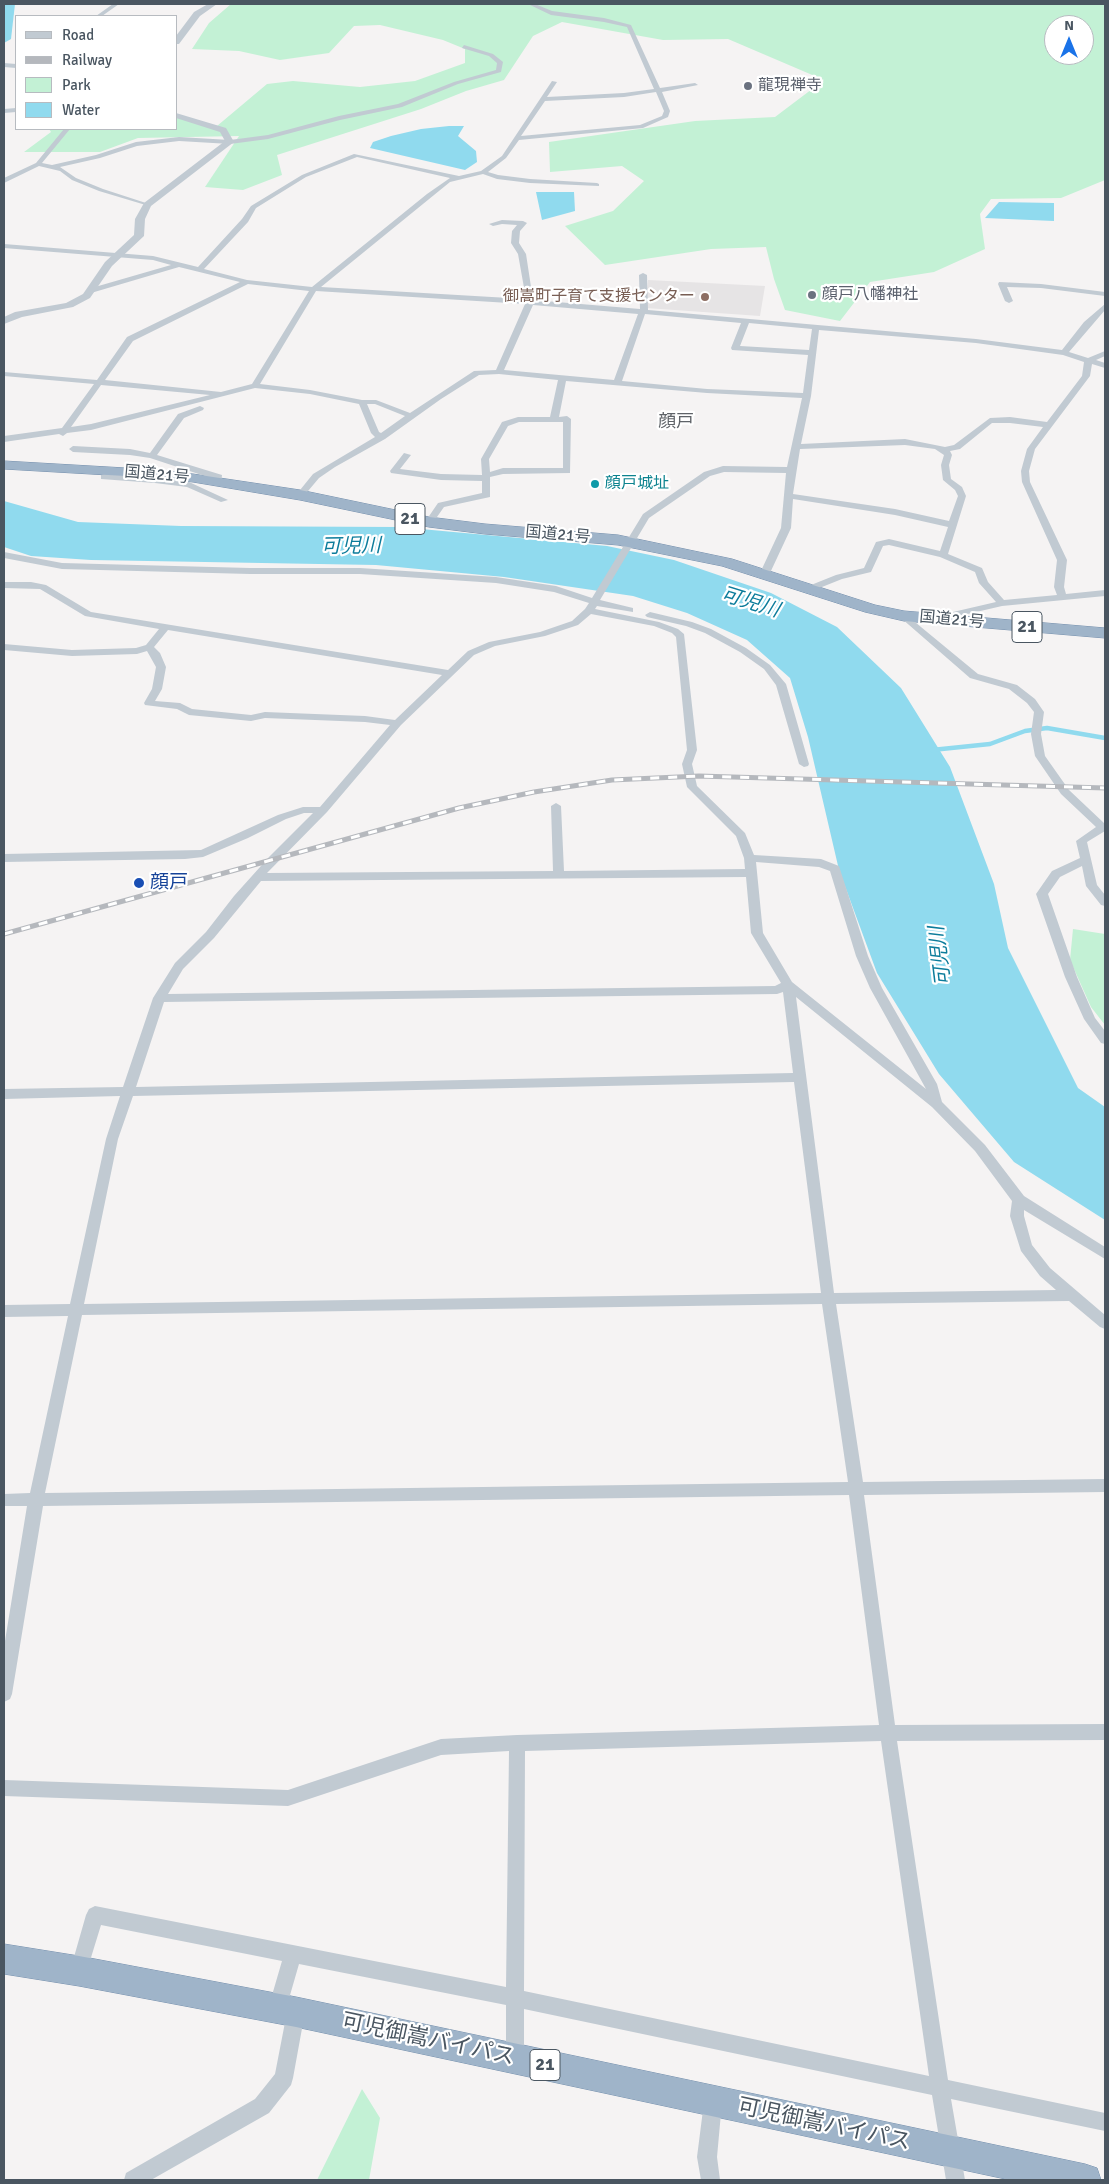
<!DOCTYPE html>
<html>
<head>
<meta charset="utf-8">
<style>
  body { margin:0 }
  #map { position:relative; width:1109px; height:2184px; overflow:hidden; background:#f5f3f3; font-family:Signika,sans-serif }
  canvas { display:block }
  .frame { position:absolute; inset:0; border:5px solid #4a5661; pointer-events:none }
  .legend { position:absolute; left:15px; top:15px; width:162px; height:115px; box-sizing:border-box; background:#fff; border:1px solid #b7bbc0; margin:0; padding:6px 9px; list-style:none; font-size:15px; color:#4a5661 }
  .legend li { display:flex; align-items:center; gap:10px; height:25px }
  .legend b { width:25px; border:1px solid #b7bbc0 }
  .north { position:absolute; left:1044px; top:15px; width:50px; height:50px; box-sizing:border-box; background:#fff; border:1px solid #b7bbc0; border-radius:50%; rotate:0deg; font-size:14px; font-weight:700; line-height:20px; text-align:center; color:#4a5661 }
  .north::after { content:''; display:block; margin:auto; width:18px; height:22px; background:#1a73e8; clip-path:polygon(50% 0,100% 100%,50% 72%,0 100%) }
</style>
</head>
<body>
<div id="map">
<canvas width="1109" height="2184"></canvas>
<div class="frame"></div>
<ul class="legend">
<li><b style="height:6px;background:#c1cad2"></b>Road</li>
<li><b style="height:6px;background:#b5b8bd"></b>Railway</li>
<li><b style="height:14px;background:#c3f1d5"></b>Park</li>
<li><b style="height:14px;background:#90daee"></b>Water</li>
</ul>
<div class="north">N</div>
</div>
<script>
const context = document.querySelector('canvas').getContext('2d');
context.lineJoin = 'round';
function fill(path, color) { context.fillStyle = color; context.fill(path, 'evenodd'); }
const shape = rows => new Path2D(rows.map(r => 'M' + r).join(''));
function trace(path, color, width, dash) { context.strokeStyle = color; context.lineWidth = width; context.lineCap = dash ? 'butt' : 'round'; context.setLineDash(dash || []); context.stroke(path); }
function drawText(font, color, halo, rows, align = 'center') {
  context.font = font + ' Signika,"Noto Sans JP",sans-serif'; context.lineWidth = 4.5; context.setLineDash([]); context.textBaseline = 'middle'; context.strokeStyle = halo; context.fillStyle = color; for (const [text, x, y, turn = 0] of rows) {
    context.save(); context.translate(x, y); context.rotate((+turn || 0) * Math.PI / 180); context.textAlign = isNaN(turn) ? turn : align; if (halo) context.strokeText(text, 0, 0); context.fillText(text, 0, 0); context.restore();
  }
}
fill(shape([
  [648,280,765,286,760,316,646,308]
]), '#e6e4e5');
fill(shape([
  [231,4,1105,4,1105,180,1061,198,991,199,980,214,985,249,934,272,870,282,840,321,785,310,774,279,766,247,711,249,605,265,565,226,613,211,644,181,622,166,550,172,549,142,695,121,775,117,824,80,728,39,663,40,562,22,533,36,504,80,466,91,421,109,277,155,282,175,243,190,205,187,239,136,138,138,100,152,24,152,51,132,49,129,176,129,176,114,217,126,267,84,293,81,360,87,415,81,465,63,465,49,443,40,380,25,354,26,329,53,280,60,239,51,192,49,209,23],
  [1054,25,1084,25,1084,55,1054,55],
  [1073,929,1105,934,1105,1025,1091,1007,1070,960],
  [362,2089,380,2118,369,2180,317,2180]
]), '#c3f1d5');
fill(shape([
  [449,126,464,126,458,136,476,151,477,162,465,170,370,148,373,142,391,136,421,129],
  [536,192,574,192,575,211,542,220],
  [999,202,1054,203,1054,221,985,218],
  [4,501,78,522,181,526,399,527,607,546,674,560,771,593,837,627,901,688,950,767,994,884,1008,948,1078,1088,1105,1107,1105,1220,1014,1162,939,1074,877,973,839,870,808,737,790,678,747,640,687,613,633,596,504,577,376,565,91,560,31,556,4,547]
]), '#90daee');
trace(shape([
  [932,750,990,744,1025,731,1047,728,1105,738]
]), '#90daee', 4.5);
fill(shape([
  [4,4,15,4,11,39,4,43,4,4]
]), '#90daee');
const trunk = shape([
  [4,461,143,469,193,474,300,490,429,517,485,524,618,535,732,559,875,605,904,611,1105,628,1105,638,904,621,865,612,722,566,618,545,485,534,429,527,300,500,193,482,143,477,4,469,4,461],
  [4,1944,79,1956,296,1997,1085,2164,1097,2168,1101,2180,1010,2180,296,2027,79,1986,4,1974,4,1944]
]);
trace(trunk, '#7690ad', 1);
fill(shape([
  [113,4,119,4,102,16,96,16,113,4],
  [528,4,535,4,552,11,604,18,631,25,660,88,695,83,698,85,662,92,670,111,668,117,643,128,519,140,506,158,488,172,498,175,530,179,597,183,599,184,599,186,530,183,497,179,483,174,450,182,321,287,526,299,518,254,511,243,512,231,517,225,502,224,493,226,489,224,502,220,523,221,527,223,520,231,519,243,526,254,533,300,640,309,639,275,643,273,647,275,648,310,976,339,1062,350,1084,322,1105,304,1105,310,1069,352,1088,358,1105,351,1105,356,1096,360,1105,363,1105,368,1092,364,1090,376,1035,449,1029,471,1030,482,1067,560,1064,587,1066,594,1105,590,1105,596,1002,606,959,616,948,623,943,620,953,612,996,602,979,583,975,572,940,557,889,545,883,546,871,572,842,579,812,591,806,591,806,587,836,575,864,568,876,542,889,539,940,551,948,527,895,515,793,499,791,528,770,573,765,576,760,573,781,528,786,473,724,472,710,476,649,518,600,600,633,608,633,612,597,606,595,609,659,622,678,629,684,634,697,750,692,764,697,786,745,833,754,855,821,859,839,866,868,956,882,988,937,1084,942,1102,985,1145,1024,1196,1105,1247,1105,1259,1024,1210,1024,1216,1032,1245,1050,1268,1105,1315,1105,1329,1100,1327,1069,1301,836,1304,863,1482,1105,1479,1105,1492,864,1495,895,1725,1105,1724,1105,1740,897,1741,948,2080,1105,2113,1105,2131,951,2099,965,2180,946,2180,932,2095,524,2009,524,2058,522,2065,515,2067,508,2065,506,2058,506,2005,299,1964,286,2009,283,2015,277,2018,271,2015,268,2009,282,1961,101,1925,85,1977,79,1980,73,1977,70,1971,86,1915,89,1909,95,1906,506,1987,509,1751,441,1755,288,1806,4,1796,4,1780,288,1790,441,1739,517,1735,879,1725,849,1495,43,1506,12,1694,10,1699,4,1702,4,1647,27,1506,4,1506,4,1494,30,1493,68,1316,4,1317,4,1305,70,1304,106,1139,120,1096,4,1099,4,1089,123,1087,153,998,175,963,206,932,234,896,269,857,313,813,304,813,286,819,248,838,203,857,185,859,4,862,4,854,201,850,278,815,303,807,320,807,390,725,365,722,265,718,251,721,189,715,177,709,145,705,144,703,152,689,156,667,147,651,137,654,72,656,4,650,4,644,72,650,136,648,146,645,159,629,85,616,40,589,4,588,4,582,31,582,46,585,91,612,448,670,468,651,489,642,540,632,572,621,585,609,589,603,554,592,496,583,360,574,250,574,62,569,4,558,4,552,62,563,250,568,360,568,496,577,556,586,592,598,643,514,704,472,723,466,787,467,802,398,707,393,566,381,559,417,567,416,571,419,570,473,503,474,490,477,490,497,444,507,432,524,429,525,425,522,438,503,482,493,482,481,441,480,391,473,390,471,404,453,411,455,400,469,441,474,482,475,481,459,502,422,518,417,550,417,558,380,499,374,479,375,441,399,385,439,335,467,319,478,303,497,300,498,296,495,313,474,375,437,371,433,359,404,310,394,255,388,91,430,67,433,63,436,59,434,4,442,4,436,62,428,94,384,4,376,4,372,97,380,127,337,240,282,179,267,91,293,87,291,88,289,171,265,153,260,4,248,4,244,153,256,198,267,242,219,251,206,302,175,354,154,459,176,481,171,502,156,552,81,557,82,547,97,624,93,654,89,627,27,604,22,551,15,528,4],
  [656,92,664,111,662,116,640,125,521,136,545,101,624,97,656,92],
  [357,157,450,178,427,194,312,287,247,280,204,269,248,222,256,208,306,177,357,157],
  [248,284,309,291,252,384,221,392,105,380,133,341,248,284],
  [316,291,525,304,496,370,474,371,410,413,376,400,362,400,310,390,260,384,316,291],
  [533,305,638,314,614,380,504,370,533,305],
  [645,314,741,323,731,348,732,350,808,355,803,393,707,389,622,381,645,314],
  [749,323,812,329,809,350,740,346,749,323],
  [819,330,976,343,1063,355,1084,362,1082,376,1047,422,1010,417,990,418,954,445,945,447,905,439,801,444,811,396,819,330],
  [101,385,210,395,91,424,71,427,101,385],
  [367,404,375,404,405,416,381,433,379,432,367,404],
  [519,422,563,422,563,468,503,468,490,472,489,459,508,426,519,422],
  [992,423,1010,423,1043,427,1027,449,1021,471,1022,482,1057,560,1054,587,1057,595,1004,600,988,582,982,568,948,554,966,496,962,487,951,479,949,465,952,455,950,451,960,449,992,423],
  [905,445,935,449,944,455,941,465,943,480,955,490,958,496,949,521,895,509,793,494,800,449,905,445],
  [591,614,654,626,672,633,676,637,687,750,682,764,687,787,736,836,744,858,745,869,564,871,561,806,556,803,551,806,553,871,267,873,327,812,401,725,474,655,495,646,545,636,578,625,591,614],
  [168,630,442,675,395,720,365,716,265,712,251,715,192,709,180,703,155,701,162,689,166,667,160,653,154,647,168,630],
  [756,862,819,867,830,871,856,956,870,988,926,1089,792,982,763,933,756,862],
  [746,877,751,933,781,983,775,986,168,994,183,969,214,938,261,881,746,877],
  [783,992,793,1073,136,1087,164,1002,777,994,783,992],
  [796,997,932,1107,975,1151,1012,1201,1010,1216,1021,1251,1040,1276,1056,1290,834,1293,796,997],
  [794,1082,821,1293,84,1304,118,1139,133,1096,794,1082],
  [822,1304,848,1482,45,1493,82,1315,822,1304],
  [881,1741,929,2076,524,1991,525,1751,881,1741],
  [464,45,493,54,503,62,501,72,458,84,402,107,340,120,268,139,230,144,179,141,137,146,100,158,60,167,76,178,103,189,149,204,149,206,99,191,72,180,60,171,39,166,4,183,4,178,36,163,64,129,70,129,42,163,52,165,96,155,136,142,179,137,230,140,268,135,339,116,398,104,454,82,496,70,497,63,489,56,462,48,464,45],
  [4,63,16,64,16,68,4,67,4,63],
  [16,108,16,112,4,113,4,109,16,108],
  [999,282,1041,284,1105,292,1105,296,1041,288,1007,287,1013,301,1009,303,1005,301,998,284,999,282],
  [200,406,204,408,203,410,184,418,157,455,222,475,221,483,215,483,214,479,150,458,130,455,73,452,69,449,73,446,130,449,150,453,178,414,200,406],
  [104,474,155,477,189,482,228,500,221,502,187,487,155,483,101,479,101,475,104,474],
  [650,612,692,622,711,629,746,648,770,665,786,684,809,764,808,766,804,767,799,764,776,685,764,669,740,652,705,633,686,626,647,617,645,615,650,612],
  [904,613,978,674,1017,685,1035,699,1044,712,1041,734,1045,756,1069,790,1105,824,1105,831,1087,842,1097,885,1105,895,1105,906,1101,905,1086,886,1082,866,1060,877,1048,894,1077,977,1095,1018,1105,1031,1105,1044,1101,1043,1084,1019,1065,977,1036,894,1052,871,1080,858,1076,841,1096,827,1061,794,1035,756,1031,734,1034,712,1027,703,1009,689,970,678,901,618,901,614,904,613],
  [296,2003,302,2006,305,2012,293,2078,291,2085,269,2113,151,2180,124,2180,126,2173,255,2099,275,2074,287,2012,290,2006,296,2003],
  [713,2093,720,2095,722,2102,717,2157,720,2180,701,2180,697,2157,704,2102,706,2095,713,2093]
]), '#c1cad2');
fill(shape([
  [208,4,217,4,200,16,179,44,176,44,176,36,194,12,208,4],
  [176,113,226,128,234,142,151,206,145,219,144,236,112,266,90,298,73,307,22,317,4,324,4,317,15,312,66,303,83,294,105,262,134,235,135,219,144,203,225,141,220,132,176,118,176,113]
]), '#c1cad2');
fill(trunk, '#9fb4c9');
const rail = shape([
  [4,934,459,808,534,792,612,780,699,776,1105,788]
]);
trace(rail, '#b5b8bd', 5);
trace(rail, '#fff', 3, [9]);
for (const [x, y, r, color] of [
  [748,86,5,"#6b7280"],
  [812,295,5,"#6b7280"],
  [705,297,5,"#8d6e63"],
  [595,484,5,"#0f9aa8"],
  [139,883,6,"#1a4fb4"]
]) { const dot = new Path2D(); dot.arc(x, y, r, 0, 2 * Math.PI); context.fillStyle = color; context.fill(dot); trace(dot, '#fff', 2); }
drawText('16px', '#5b616d', '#fff', [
  ["龍現禅寺",758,86],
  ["顔戸八幡神社",822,295]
], 'left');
drawText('16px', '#785e54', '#fff', [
  ["御嵩町子育て支援センター",695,297]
], 'right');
drawText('16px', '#4a5661', '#fff', [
  ["国道21号",157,475,5],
  ["国道21号",558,535,5],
  ["国道21号",952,620,5]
]);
drawText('16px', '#0d838f', '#fff', [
  ["顔戸城址",605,484]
], 'left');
drawText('18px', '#5f6368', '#fff', [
  ["顔戸",676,422]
]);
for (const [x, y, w] of [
  [410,519,30],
  [1027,627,30],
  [545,2065,30]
]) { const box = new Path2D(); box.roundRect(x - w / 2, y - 15.5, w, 31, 4); context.fillStyle = '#fff'; context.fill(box); trace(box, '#4a5661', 1); }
drawText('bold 18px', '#4a5661', null, [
  ["21",410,519],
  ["21",1027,627],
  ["21",545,2065]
]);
drawText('19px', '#164399', '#fff', [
  ["顔戸",150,883]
], 'left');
drawText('italic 20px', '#0c7c9b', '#fff', [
  ["可児川",351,547,-1],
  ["可児川",750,603,17],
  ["可児川",941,956,-97]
]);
drawText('22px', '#4a5661', '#fff', [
  ["可児御嵩バイパス",428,2040,12],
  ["可児御嵩バイパス",824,2125,12]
]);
</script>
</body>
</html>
